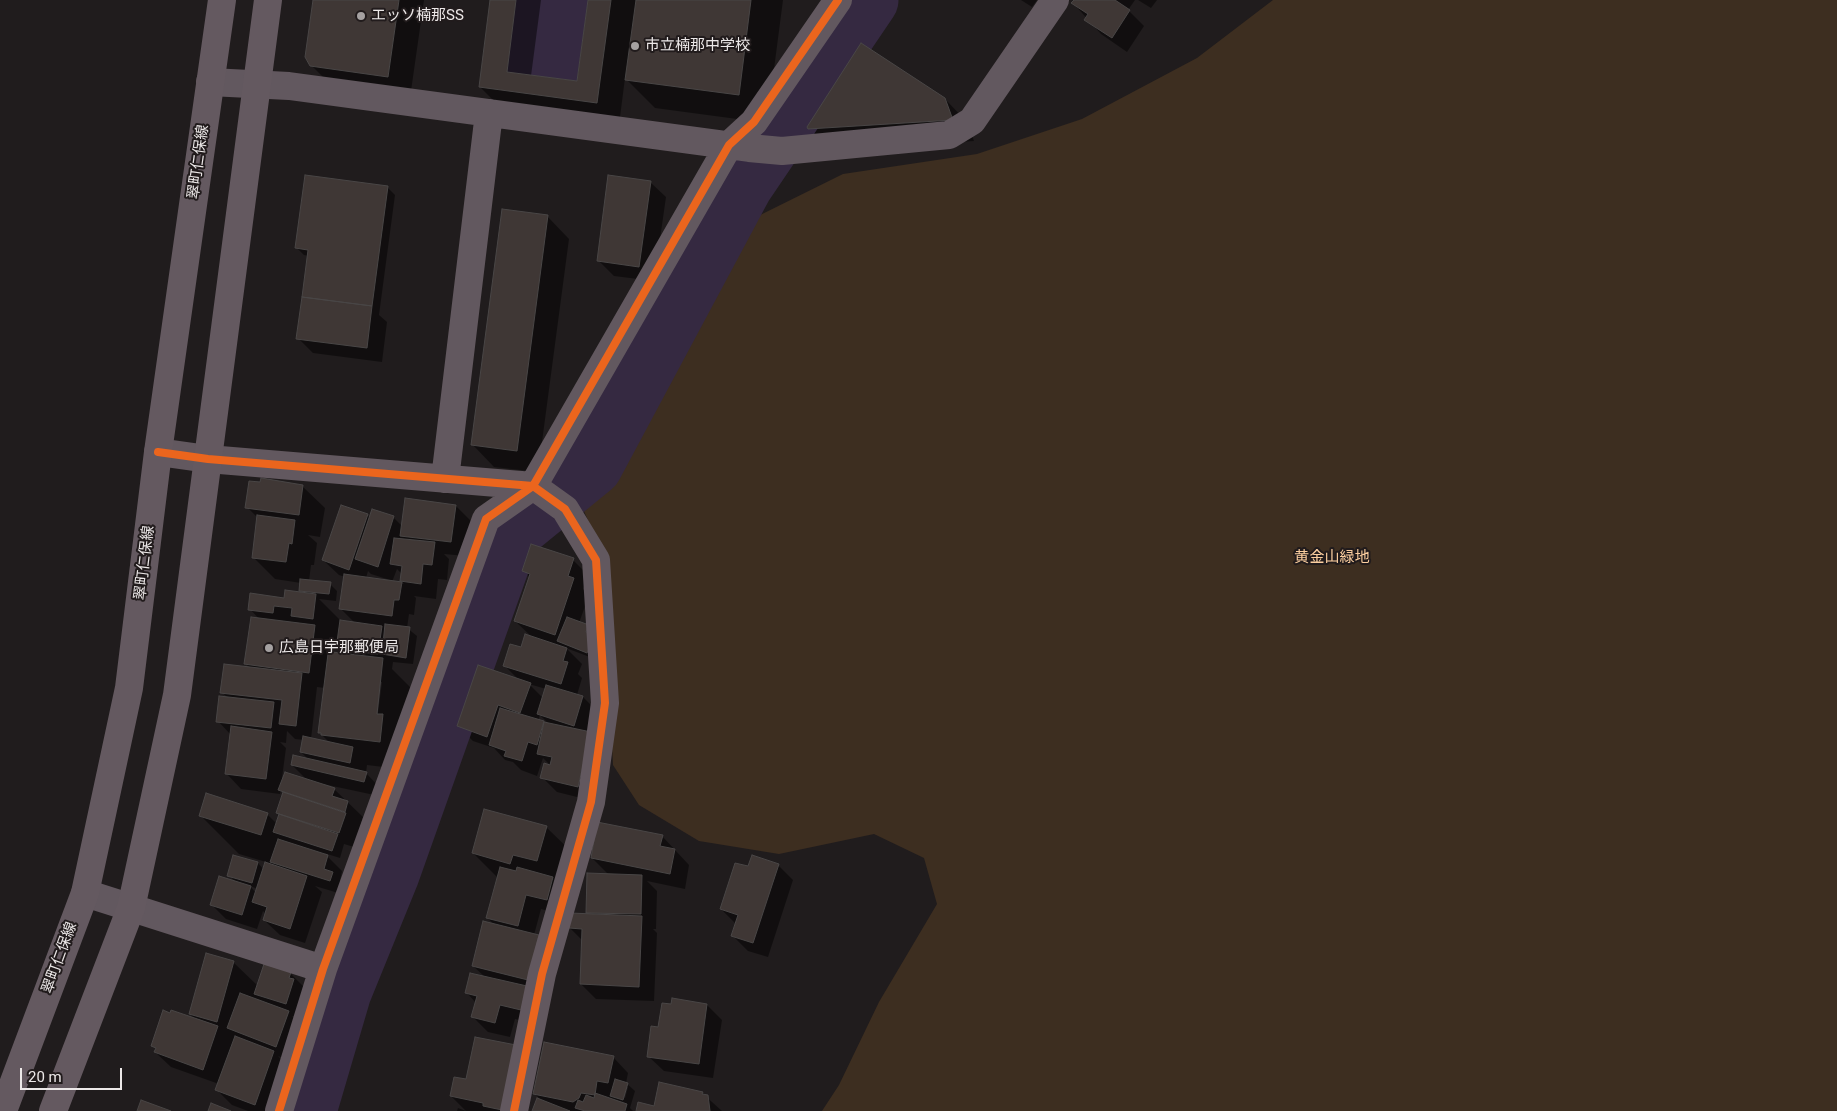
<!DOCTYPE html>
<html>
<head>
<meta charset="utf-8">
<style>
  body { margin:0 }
  #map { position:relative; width:1837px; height:1111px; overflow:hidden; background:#201c1d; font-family:Roboto,sans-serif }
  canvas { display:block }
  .scale { position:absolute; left:20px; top:1068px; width:102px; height:22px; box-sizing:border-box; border:2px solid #ece8e8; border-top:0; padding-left:6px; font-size:15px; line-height:18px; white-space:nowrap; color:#ece8e8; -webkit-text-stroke:4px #211b1c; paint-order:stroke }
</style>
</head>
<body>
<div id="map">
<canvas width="1837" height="1111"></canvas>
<div class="scale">20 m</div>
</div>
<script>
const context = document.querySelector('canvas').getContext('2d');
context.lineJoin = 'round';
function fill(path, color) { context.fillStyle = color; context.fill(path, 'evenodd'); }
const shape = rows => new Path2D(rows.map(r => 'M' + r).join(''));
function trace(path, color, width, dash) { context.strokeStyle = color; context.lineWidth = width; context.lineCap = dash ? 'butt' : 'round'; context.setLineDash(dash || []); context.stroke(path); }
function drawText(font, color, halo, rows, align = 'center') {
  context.font = font + ' Roboto,"Noto Sans JP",sans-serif'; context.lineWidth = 4; context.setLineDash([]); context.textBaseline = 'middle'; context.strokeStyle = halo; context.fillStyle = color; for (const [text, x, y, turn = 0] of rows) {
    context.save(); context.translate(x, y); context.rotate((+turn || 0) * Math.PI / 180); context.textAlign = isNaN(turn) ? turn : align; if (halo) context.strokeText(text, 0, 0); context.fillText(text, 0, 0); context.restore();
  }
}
fill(shape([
  [1273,0,1837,0,1837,1111,822,1111,839,1085,879,1002,937,904,924,858,874,834,779,854,699,841,639,805,613,765,602,552,576,493,603,459,671,324,744,223,843,174,977,154,1082,119,1197,58]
]), '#3d2e20');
fill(shape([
  [516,0,588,0,577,81,507,72]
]), '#352941');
fill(shape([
  [314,0,424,0,410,98,334,88,311,65],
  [492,0,541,0,531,76,578,83,589,0,783,0,767,123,655,108,625,78,619,125,502,109,480,87],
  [1021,0,1037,0,1032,7],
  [1075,0,1135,0,1128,10,1144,26,1127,52,1101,34,1073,3],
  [1138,0,1157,0,1151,8],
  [945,99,967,122,974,141,832,150,809,128],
  [650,182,666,197,654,281,614,276,599,261],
  [387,187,395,195,379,315,387,322,382,362,313,353,298,338,309,256,304,255,297,248],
  [547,216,569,239,538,472,494,467,472,444],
  [302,486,325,508,320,537,308,535,317,543,314,565,311,565,309,581,330,584,337,591,336,601,319,599,342,622,356,624,341,609,345,577,339,575,323,560,367,515,370,518,393,517,402,526,456,506,471,521,466,556,444,554,449,559,447,580,438,579,436,599,414,596,416,598,414,615,409,614,407,628,417,636,413,664,393,662,392,669,411,688,408,770,367,765,366,773,381,789,379,796,323,784,323,786,334,789,363,817,354,847,344,844,340,858,324,853,342,871,340,881,347,888,345,895,315,886,322,892,305,943,280,935,264,920,266,914,263,911,257,929,226,919,211,904,236,882,229,875,258,863,264,870,266,862,239,854,200,815,267,814,277,824,280,815,278,812,284,793,281,790,280,794,241,789,226,773,231,735,218,721,228,698,222,692,250,668,246,664,259,619,250,609,303,593,301,591,301,583,275,579,253,557,258,518,247,507],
  [397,569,402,574,401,581,404,584,392,582],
  [368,571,371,574,390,580,366,578],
  [329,645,338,646,338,648,344,655,328,656],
  [379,682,382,682,377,720,375,720],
  [317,687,325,688,319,732,330,743,311,739],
  [287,731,295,739,304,740,301,752,310,761,292,765,308,781,282,778,286,748,280,742,286,743],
  [250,886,258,889,256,893],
  [573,560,588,575,583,589,589,595,579,623,588,626,595,659,566,648,582,664,578,674,582,678,577,695,583,697,598,712,593,801,557,792,542,777,551,766,543,758,537,776,521,770,513,762,505,760,494,748,473,741,458,726,520,681,505,666,533,638,515,621,530,577,524,571],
  [529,684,546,689,543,698],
  [540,715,549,724,538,721],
  [546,827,575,855,562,915,541,909,534,935,536,1024,515,1019,510,1037,488,1032,473,1017,476,1003,467,993,485,977,473,966,495,925,487,918,498,878,473,853],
  [662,836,689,865,685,889,647,881,657,891,656,929,653,929,657,933,654,1001,596,999,581,984,583,941,570,928,591,915,587,912,609,875,592,858],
  [778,865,793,880,768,957,748,951,733,936,736,924,721,909,749,868],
  [233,962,258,986,290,973,305,988,301,1018,292,1016,304,1027,291,1061,278,1056,289,1067,273,1111,248,1111,232,1105,217,1090,219,1084,171,1067,155,1052,156,1049,153,1045,196,1020,190,1014],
  [707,1005,722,1020,713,1078,664,1071,648,1056,659,1028],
  [613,1057,628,1073,626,1083,635,1091,630,1108,633,1111,534,1111,543,1102,534,1093],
  [625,1087,628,1087,625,1098,622,1097],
  [702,1093,722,1111,637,1111,655,1107],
  [451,1096,520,1111,466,1111],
  [458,1108,466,1111,457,1111]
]), '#0007');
trace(shape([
  [306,1111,341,992,389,874,510,533,592,466,742,186,868,0]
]), '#352941', 61);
const building = shape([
  [313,0,399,0,388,77,310,66,305,57,313,0],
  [490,0,516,0,507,72,577,81,588,0,611,0,597,103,479,87,490,0],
  [636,0,751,0,739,95,625,80,636,0],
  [1074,0,1115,0,1130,10,1112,38,1084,20,1088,14,1071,3,1074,0],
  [861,43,945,98,953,120,808,129,807,127,861,43],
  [305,175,388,186,372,306,302,297,308,250,295,248,305,175],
  [608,175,651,181,639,267,597,261,608,175],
  [502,209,548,215,517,451,471,445,502,209],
  [302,297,372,306,367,348,296,339,302,297],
  [261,478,303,485,299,515,245,508,249,481,260,482,261,478],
  [405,498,456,505,451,542,400,536,405,498],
  [341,505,368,514,349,570,322,560,341,505],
  [372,509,394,516,378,567,355,559,372,509],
  [257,515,295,520,292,544,289,543,286,562,252,558,257,515],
  [394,538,435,542,432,565,423,564,421,584,400,581,402,566,390,564,394,538],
  [531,544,574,558,568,576,574,578,555,635,514,621,530,574,522,571,531,544],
  [344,574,402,582,399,600,394,600,392,616,339,609,344,574],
  [300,579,331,582,329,594,299,591,300,579],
  [285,590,316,594,313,619,291,616,292,608,274,606,273,613,248,610,250,593,284,598,285,590],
  [251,617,315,625,309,673,244,664,251,617],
  [567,617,589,625,586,632,590,634,592,641,587,653,557,641,567,617],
  [340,620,382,626,378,654,336,649,340,620],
  [385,624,410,627,406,658,382,654,385,624],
  [525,634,567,648,563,661,568,662,561,684,503,666,510,644,521,647,525,634],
  [332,652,383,658,377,714,383,714,380,742,321,735,321,733,318,733,328,654,331,655,332,652],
  [224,664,302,673,296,726,279,724,282,700,220,693,224,664],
  [478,665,531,683,520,713,498,705,487,737,457,726,478,665],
  [546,685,583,696,574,726,537,714,546,685],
  [219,696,274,702,271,728,216,722,219,696],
  [500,708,544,721,537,745,528,742,522,761,504,756,506,751,489,745,500,708],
  [544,722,591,732,578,787,540,778,544,763,550,765,552,757,537,754,544,722],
  [231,726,272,732,266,779,225,774,231,726],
  [303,736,353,747,350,763,300,752,303,736],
  [293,755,367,772,364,782,291,765,293,755],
  [285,772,335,788,332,796,348,801,345,812,278,790,285,772],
  [283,792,346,813,339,833,276,813,283,792],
  [206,793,268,813,261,835,199,816,206,793],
  [484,809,547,826,537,861,513,855,510,864,472,853,484,809],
  [279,814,338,834,332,851,273,832,279,814],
  [597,822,663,835,660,846,675,849,670,874,591,858,597,822],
  [278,839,328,855,324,869,333,872,330,881,270,862,278,839],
  [233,855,258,862,252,883,227,876,233,855],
  [752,855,779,864,753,943,731,936,738,915,720,909,735,863,748,866,752,855],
  [265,862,307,876,290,929,263,920,267,907,252,902,265,862],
  [500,867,516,871,517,867,553,877,547,900,526,895,518,926,486,918,500,867],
  [587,873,642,875,641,914,586,913,587,873],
  [219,876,251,886,242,915,210,905,219,876],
  [570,913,642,916,639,987,580,984,582,929,569,928,570,913],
  [483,921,539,935,528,980,472,966,483,921],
  [206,953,234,961,217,1022,189,1014,206,953],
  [264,964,291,972,289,978,294,979,286,1004,254,994,264,964],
  [470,973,527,986,521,1010,500,1005,495,1023,471,1017,477,996,465,993,470,973],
  [240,993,289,1011,276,1047,227,1028,240,993],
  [672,998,707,1004,699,1064,647,1057,651,1026,658,1027,662,1003,671,1004,672,998],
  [163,1010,170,1013,171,1010,218,1026,203,1070,154,1052,156,1048,151,1046,163,1010],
  [235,1036,274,1051,255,1105,215,1090,235,1036],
  [475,1037,516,1045,502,1110,483,1106,483,1103,450,1096,454,1077,466,1079,475,1037],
  [544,1042,614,1056,608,1083,597,1081,595,1095,581,1093,579,1098,573,1102,533,1094,544,1042],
  [615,1079,628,1083,623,1100,610,1096,615,1079],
  [659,1082,703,1092,702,1094,708,1095,710,1111,636,1111,638,1102,654,1106,659,1082],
  [595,1093,627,1104,625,1111,585,1111,575,1108,578,1100,583,1102,586,1095,594,1098,595,1093],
  [537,1098,570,1111,532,1111,537,1098],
  [141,1100,171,1111,137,1111,141,1100],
  [211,1103,231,1111,208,1111,211,1103]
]);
fill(building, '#3f3735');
trace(building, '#494646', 1);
trace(shape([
  [210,82,289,86,749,148,782,151,949,135,972,121,1055,0],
  [158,452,208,459,533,486,565,509,596,560,605,703,591,802,542,974,514,1111],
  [445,479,489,113],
  [85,893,323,969],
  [279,1111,323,969,486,519,533,486,729,145,754,122,838,0]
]), '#62585f', 28);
trace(shape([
  [3,1111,85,893,129,688,158,452,222,0],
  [53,1111,131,908,177,695,268,0]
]), '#645960', 28);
trace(shape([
  [158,452,208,459,533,486,565,509,596,560,605,703,591,802,542,974,514,1111],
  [279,1111,323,969,486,519,533,486,729,145,754,122,838,0]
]), '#eb651d', 8);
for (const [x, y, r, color] of [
  [361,16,5,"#a5a1a1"],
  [635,46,5,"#a5a1a1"],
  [269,648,5,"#a5a1a1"]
]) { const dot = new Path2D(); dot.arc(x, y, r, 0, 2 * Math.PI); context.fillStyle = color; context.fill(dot); trace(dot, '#211b1c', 2); }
drawText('15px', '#ece8e8', '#211b1c', [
  ["エッソ楠那SS",371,16],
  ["市立楠那中学校",645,46],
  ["広島日宇那郵便局",279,648]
], 'left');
drawText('15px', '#ece8e8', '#211b1c', [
  ["翠町仁保線",199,162,-82],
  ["翠町仁保線",145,563,-83],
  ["翠町仁保線",60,958,-70]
]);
drawText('15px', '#fbce9f', '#211b1c', [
  ["黄金山緑地",1332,558]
]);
</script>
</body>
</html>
